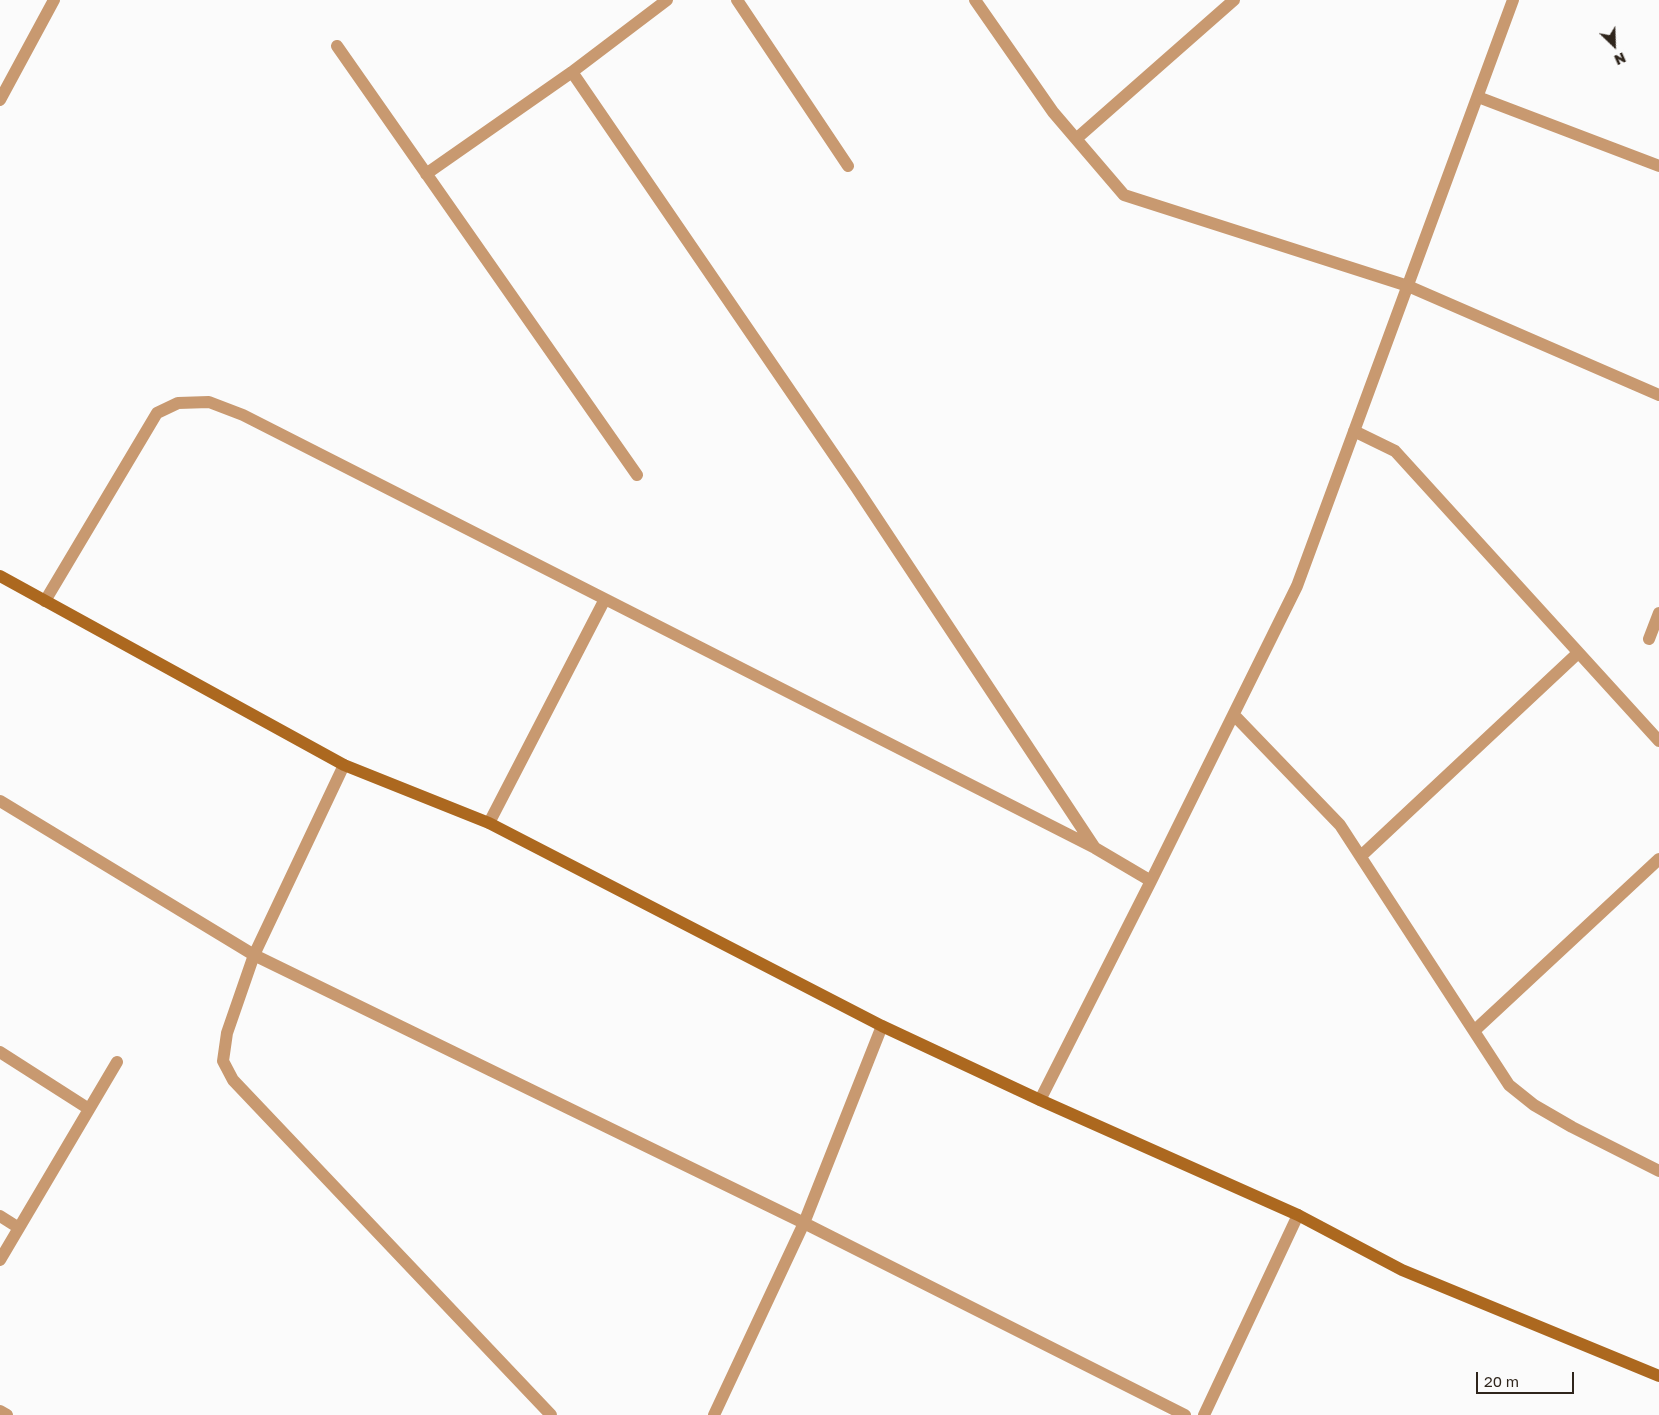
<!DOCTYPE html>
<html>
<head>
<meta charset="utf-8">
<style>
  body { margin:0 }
  #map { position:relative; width:1659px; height:1415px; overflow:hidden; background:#fbfbfb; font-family:"Golos Text",sans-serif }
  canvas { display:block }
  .north { position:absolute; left:1589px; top:20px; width:50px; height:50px; -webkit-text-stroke:4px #fbfbfb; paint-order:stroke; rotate:156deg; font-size:14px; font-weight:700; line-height:20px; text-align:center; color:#2f251c }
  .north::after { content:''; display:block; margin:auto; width:18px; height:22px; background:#2f251c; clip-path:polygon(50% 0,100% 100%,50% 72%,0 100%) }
  .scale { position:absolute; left:1476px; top:1372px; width:98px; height:22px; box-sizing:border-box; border:2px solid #2f251c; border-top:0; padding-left:6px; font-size:15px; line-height:18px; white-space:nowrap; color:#2f251c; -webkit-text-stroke:4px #fbfbfb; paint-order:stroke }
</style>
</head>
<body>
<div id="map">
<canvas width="1659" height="1415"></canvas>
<div class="north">N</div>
<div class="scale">20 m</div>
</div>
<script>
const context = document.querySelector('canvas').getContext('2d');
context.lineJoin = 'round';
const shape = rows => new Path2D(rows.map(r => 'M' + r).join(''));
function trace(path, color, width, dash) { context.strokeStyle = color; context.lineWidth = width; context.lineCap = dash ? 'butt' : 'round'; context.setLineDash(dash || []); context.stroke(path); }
trace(shape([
  [737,0,848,166],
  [975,0,1053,112,1124,195,1408,286,1659,395],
  [337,46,637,475],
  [572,72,856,487,1095,848],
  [1478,97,1659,166],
  [0,100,54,0],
  [1076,139,1234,0],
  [426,174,572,72,667,0],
  [1354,431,1395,451,1659,741],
  [45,601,157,413,178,403,209,402,243,415,605,599],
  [1649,639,1659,613],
  [1234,715,1340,825,1509,1085,1534,1105,1572,1127,1659,1171],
  [344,765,254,955,804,1223,1185,1415],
  [0,801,254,955,227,1033,223,1061,233,1080,551,1415],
  [489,823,605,599,1095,848,1151,881],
  [1361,856,1578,653],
  [1474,1031,1659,859],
  [0,1052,89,1109],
  [1040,1100,1151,881,1297,586,1513,0],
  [0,1216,19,1228],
  [0,1260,117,1062],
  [0,1411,7,1415],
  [714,1415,804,1223,882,1026],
  [1204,1415,1298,1215]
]), '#c89970', 12);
trace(shape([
  [0,576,344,765,489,823,882,1026,1040,1100,1298,1215,1402,1270,1659,1376]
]), '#ac681f', 12);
</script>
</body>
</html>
